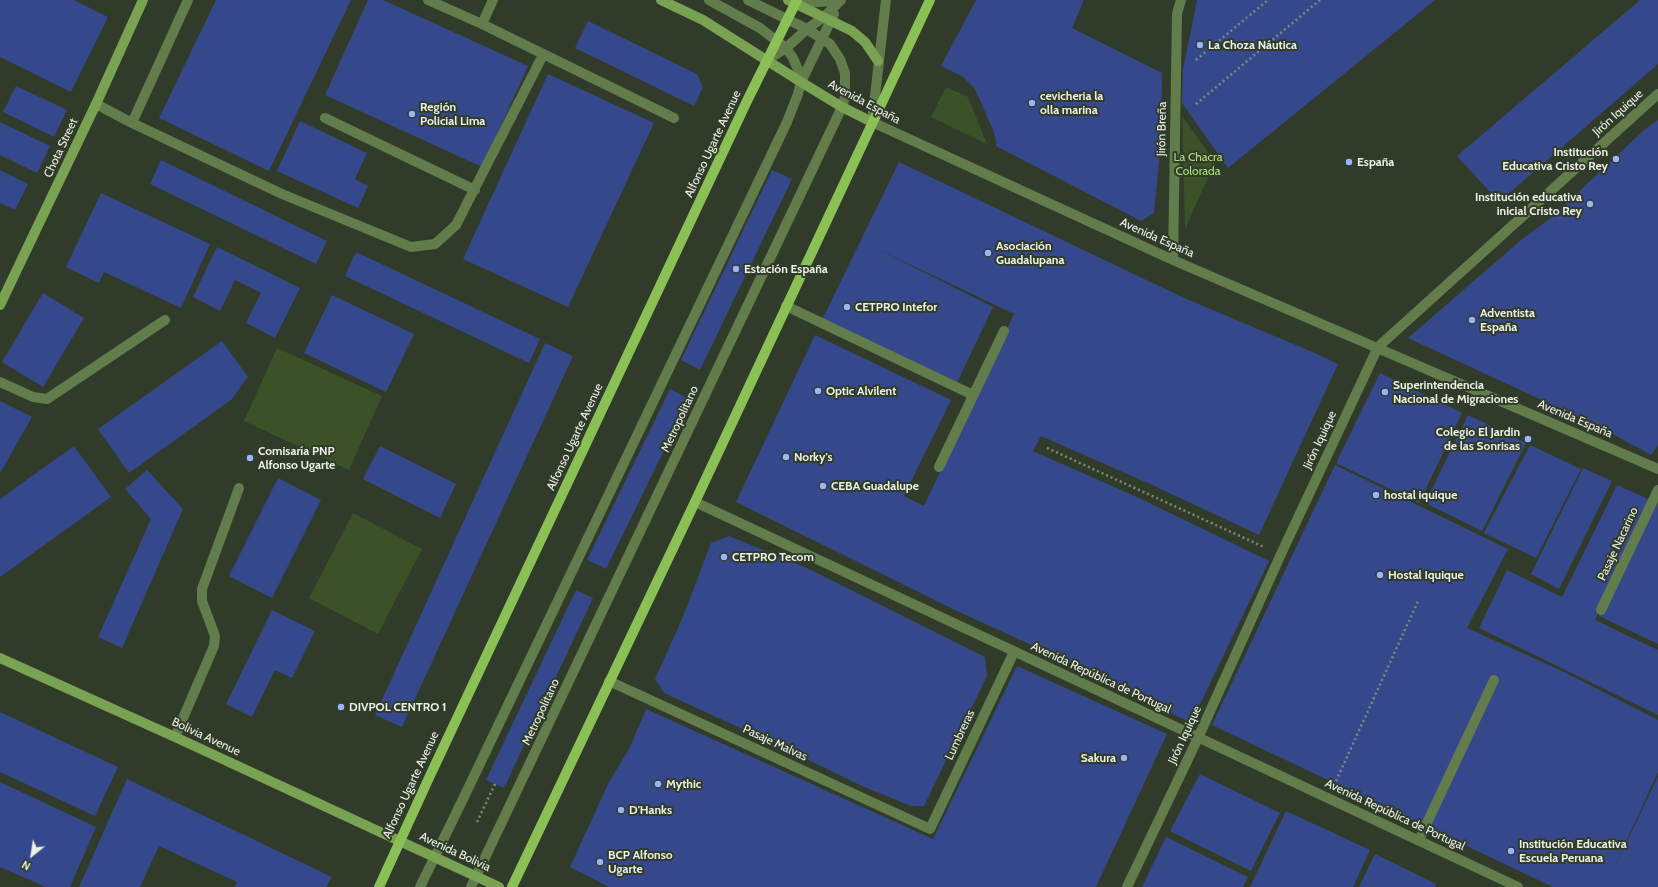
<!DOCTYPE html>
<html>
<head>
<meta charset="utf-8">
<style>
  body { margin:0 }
  #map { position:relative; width:1658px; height:887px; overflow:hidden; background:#313b29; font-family:Cabin,sans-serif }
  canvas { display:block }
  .north { position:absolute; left:12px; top:835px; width:40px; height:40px; -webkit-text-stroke:3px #313b29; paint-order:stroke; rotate:210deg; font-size:11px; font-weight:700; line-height:16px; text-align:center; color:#e9f0e5 }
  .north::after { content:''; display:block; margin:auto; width:14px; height:18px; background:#e9f0e5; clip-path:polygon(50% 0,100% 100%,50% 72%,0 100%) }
</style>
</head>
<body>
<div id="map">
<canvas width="1658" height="887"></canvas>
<div class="north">N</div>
</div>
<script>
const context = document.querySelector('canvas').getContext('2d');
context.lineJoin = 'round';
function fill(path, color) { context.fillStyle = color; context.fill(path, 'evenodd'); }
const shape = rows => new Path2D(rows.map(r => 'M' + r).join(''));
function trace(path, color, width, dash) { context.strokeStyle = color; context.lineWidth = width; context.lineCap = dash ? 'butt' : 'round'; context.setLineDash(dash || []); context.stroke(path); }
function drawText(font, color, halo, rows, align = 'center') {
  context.font = font + ' Cabin,sans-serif'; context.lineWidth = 4; context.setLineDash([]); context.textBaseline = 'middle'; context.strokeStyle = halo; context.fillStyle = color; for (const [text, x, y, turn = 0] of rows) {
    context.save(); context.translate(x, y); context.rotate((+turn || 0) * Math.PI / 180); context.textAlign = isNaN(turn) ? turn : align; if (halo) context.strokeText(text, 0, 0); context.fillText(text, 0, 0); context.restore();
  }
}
fill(shape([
  [946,87,968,97,987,144,931,117],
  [1182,116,1215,162,1185,229],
  [277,348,382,396,349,470,244,421],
  [353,513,422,549,378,634,309,598]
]), '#3b5128');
fill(shape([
  [0,0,74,0,108,17,71,92,0,57],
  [216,0,351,0,269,171,159,118],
  [368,0,383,0,528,66,482,167,325,95],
  [976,0,1084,0,1072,28,1162,73,1161,142,1154,213,1141,221,996,146,996,140,993,130,975,89,962,76,941,66],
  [1197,0,1435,0,1228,168,1182,103,1183,69],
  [1640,0,1658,0,1658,64,1499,202,1457,156],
  [588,21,697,74,703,87,694,106,575,48],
  [548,74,654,123,568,307,463,259],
  [16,86,67,110,54,137,3,112],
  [1658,120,1658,445,1651,455,1598,426,1408,338,1521,240,1551,218,1644,130],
  [300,121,367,153,355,179,368,186,358,208,277,171],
  [0,122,50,146,37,173,0,155],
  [161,160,327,241,316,264,150,184],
  [899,162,1182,297,1317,354,1338,364,1259,535,1150,484,1041,436,1033,451,1139,498,1269,561,1191,723,1038,648,957,611,736,502,815,335,951,400,904,496,924,506,1014,314,1029,321,873,247,993,307,954,389,820,324],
  [0,170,28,184,15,210,0,203],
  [772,170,792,179,700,370,681,360],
  [101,193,210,244,181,308,104,272,99,283,66,267],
  [217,247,300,288,275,338,246,323,261,293,235,280,220,311,193,297],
  [356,252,540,339,529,363,345,276],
  [43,293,84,318,43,387,2,362],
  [332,295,414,334,386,392,304,353],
  [222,341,248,377,231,400,129,473,98,429],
  [545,343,573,356,402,727,375,715],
  [1380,373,1462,413,1419,503,1336,463],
  [670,389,689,399,606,569,587,560],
  [0,401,32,417,0,473],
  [1468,415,1526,443,1482,531,1425,503],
  [1530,445,1581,469,1536,558,1484,533],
  [74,446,111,497,0,577,0,499],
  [380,446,456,484,440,518,363,479],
  [1335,465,1508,549,1467,628,1562,671,1658,720,1658,772,1612,872,1658,777,1658,887,1553,887,1212,725],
  [1583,468,1612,481,1559,589,1531,574],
  [147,470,183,509,122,648,98,637,151,519,125,489],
  [278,478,321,500,272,598,229,576],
  [1617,485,1650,500,1595,620,1658,650,1658,715,1479,628,1507,570,1562,597],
  [1654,502,1658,504,1658,644,1599,616],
  [729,536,809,569,985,657,987,676,924,806,911,806,862,786,777,745,664,693,655,679,682,619,711,543],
  [576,590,593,598,504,788,486,780],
  [272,610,315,631,292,678,275,670,252,717,226,704],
  [1017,666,1167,734,1096,887,609,887,570,867,609,782,629,749,646,709,933,839],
  [0,712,118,767,95,816,0,772],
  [1200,774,1280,813,1251,871,1170,831],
  [127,779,332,877,326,887,235,887,237,882,159,846,140,887,79,887],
  [0,782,96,827,70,887,46,887,0,867],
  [1286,811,1370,850,1353,887,1250,887],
  [1166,837,1248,877,1243,887,1142,887],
  [1375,854,1436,884,1435,887,1359,887]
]), '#36488c');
trace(shape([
  [1196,60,1268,0],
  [1196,104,1320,0],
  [1047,448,1264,547],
  [1336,781,1419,599],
  [477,822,495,784]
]), '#7f8879', 2.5, [2, 3]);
trace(shape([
  [428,0,482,24,674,118],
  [795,4,841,0],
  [482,24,493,0],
  [767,60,786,48,807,29,824,17,841,0],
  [801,82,834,14],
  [96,104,132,123,282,194,411,247,435,244,456,225,543,55],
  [325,118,475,190],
  [872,122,886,0],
  [132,123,188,0],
  [0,382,33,397,47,399,165,320],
  [1601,610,1658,490],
  [175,737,214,646,215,636,202,601,202,589,239,488],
  [1419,840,1494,680],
  [420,887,463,799,787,122,798,94,801,82,799,72,793,58,786,48,760,28,709,0],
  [471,887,842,107,845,97,845,73,840,59,830,44,807,29,748,0]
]), '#627c4b', 10);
trace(shape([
  [872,122,1173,260,1658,469],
  [1173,260,1177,14,1181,0],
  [786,306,973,395],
  [939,467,1004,331],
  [695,502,1518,887],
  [609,681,930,829,1014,652],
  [1127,887,1198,738,1281,554,1378,347,1658,94]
]), '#627c4b', 10);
trace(shape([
  [661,0,703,20,801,82,842,107,872,122],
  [788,0,852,31,865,42,878,61],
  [0,305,96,104,143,0],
  [0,658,175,737,499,887]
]), '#79a352', 10);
trace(shape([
  [379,887,428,780,746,103,797,0],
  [512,887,695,502,930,0]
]), '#8ac056', 10);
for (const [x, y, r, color] of [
  [1200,45,4,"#9cb4fd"],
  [1032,103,4,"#9cb4fd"],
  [412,114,4,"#9cb4fd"],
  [1616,159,4,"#9cb4fd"],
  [1349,162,4,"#9cb4fd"],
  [1590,204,4,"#9cb4fd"],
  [988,253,4,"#9cb4fd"],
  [736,269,4,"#9cb4fd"],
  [847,307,4,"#9cb4fd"],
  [1472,320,4,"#9cb4fd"],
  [818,391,4,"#9cb4fd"],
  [1385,392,4,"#9cb4fd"],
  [1528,439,4,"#9cb4fd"],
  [786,457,4,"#9cb4fd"],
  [250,458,4,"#9cb4fd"],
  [823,486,4,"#9cb4fd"],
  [1376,495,4,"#9cb4fd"],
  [724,557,4,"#9cb4fd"],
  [1380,575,4,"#9cb4fd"],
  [341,707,4,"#9cb4fd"],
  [1124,758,4,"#9cb4fd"],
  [658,784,4,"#9cb4fd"],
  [621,810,4,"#9cb4fd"],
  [1511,851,4,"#9cb4fd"],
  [600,862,4,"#9cb4fd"]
]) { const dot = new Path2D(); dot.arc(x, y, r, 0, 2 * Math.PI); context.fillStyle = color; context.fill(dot); trace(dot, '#313b29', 1.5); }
drawText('bold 12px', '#e9f0e5', '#313b29', [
  ["La Choza Náutica",1208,45],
  ["cevicheria la",1040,96],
  ["olla marina",1040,110],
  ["Región",420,107],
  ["Policial Lima",420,121],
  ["Institución",1608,152,"right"],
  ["Educativa Cristo Rey",1608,166,"right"],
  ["España",1357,162],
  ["Institución educativa",1582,197,"right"],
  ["inicial Cristo Rey",1582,211,"right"],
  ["Asociación",996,246],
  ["Guadalupana",996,260],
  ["Estación España",744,269],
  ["CETPRO Intefor",855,307],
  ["Adventista",1480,313],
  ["España",1480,327],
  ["Superintendencia",1393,385],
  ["Nacional de Migraciones",1393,399],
  ["Optic Alvilent",826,391],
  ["Colegio El Jardin",1520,432,"right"],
  ["de las Sonrisas",1520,446,"right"],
  ["Comisaría PNP",258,451],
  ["Alfonso Ugarte",258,465],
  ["Norky's",794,457],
  ["CEBA Guadalupe",831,486],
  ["hostal iquique",1384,495],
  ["CETPRO Tecom",732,557],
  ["Hostal Iquique",1388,575],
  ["DIVPOL CENTRO 1",349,707],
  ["Sakura",1116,758,"right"],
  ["Mythic",666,784],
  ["D'Hanks",629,810],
  ["Institución Educativa",1519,844],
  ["Escuela Peruana",1519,858],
  ["BCP Alfonso",608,855],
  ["Ugarte",608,869]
], 'left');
drawText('12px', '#e9f0e5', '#313b29', [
  ["Avenida España",864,102,28],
  ["Jirón Iquique",1618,113,-42],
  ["Jirón Breña",1162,129,-89],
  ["Alfonso Ugarte Avenue",713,144,-65],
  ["Chota Street",61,148,-65],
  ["Avenida España",1157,238,24],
  ["Metropolitano",680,419,-65],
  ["Avenida España",1575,419,23],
  ["Alfonso Ugarte Avenue",575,437,-65],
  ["Jirón Iquique",1320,440,-65],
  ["Pasaje Nacarino",1618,544,-65],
  ["Avenida República de Portugal",1101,678,25],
  ["Metropolitano",541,712,-65],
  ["Lumbreras",960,735,-65],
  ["Jirón Iquique",1185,735,-65],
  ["Bolivia Avenue",206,737,25],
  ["Pasaje Malvas",775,743,25],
  ["Alfonso Ugarte Avenue",411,785,-65],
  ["Avenida República de Portugal",1395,815,25],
  ["Avenida Bolivia",455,852,25]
]);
drawText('12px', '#abe17a', '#313b29', [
  ["La Chacra",1198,157],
  ["Colorada",1198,171]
]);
</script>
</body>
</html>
